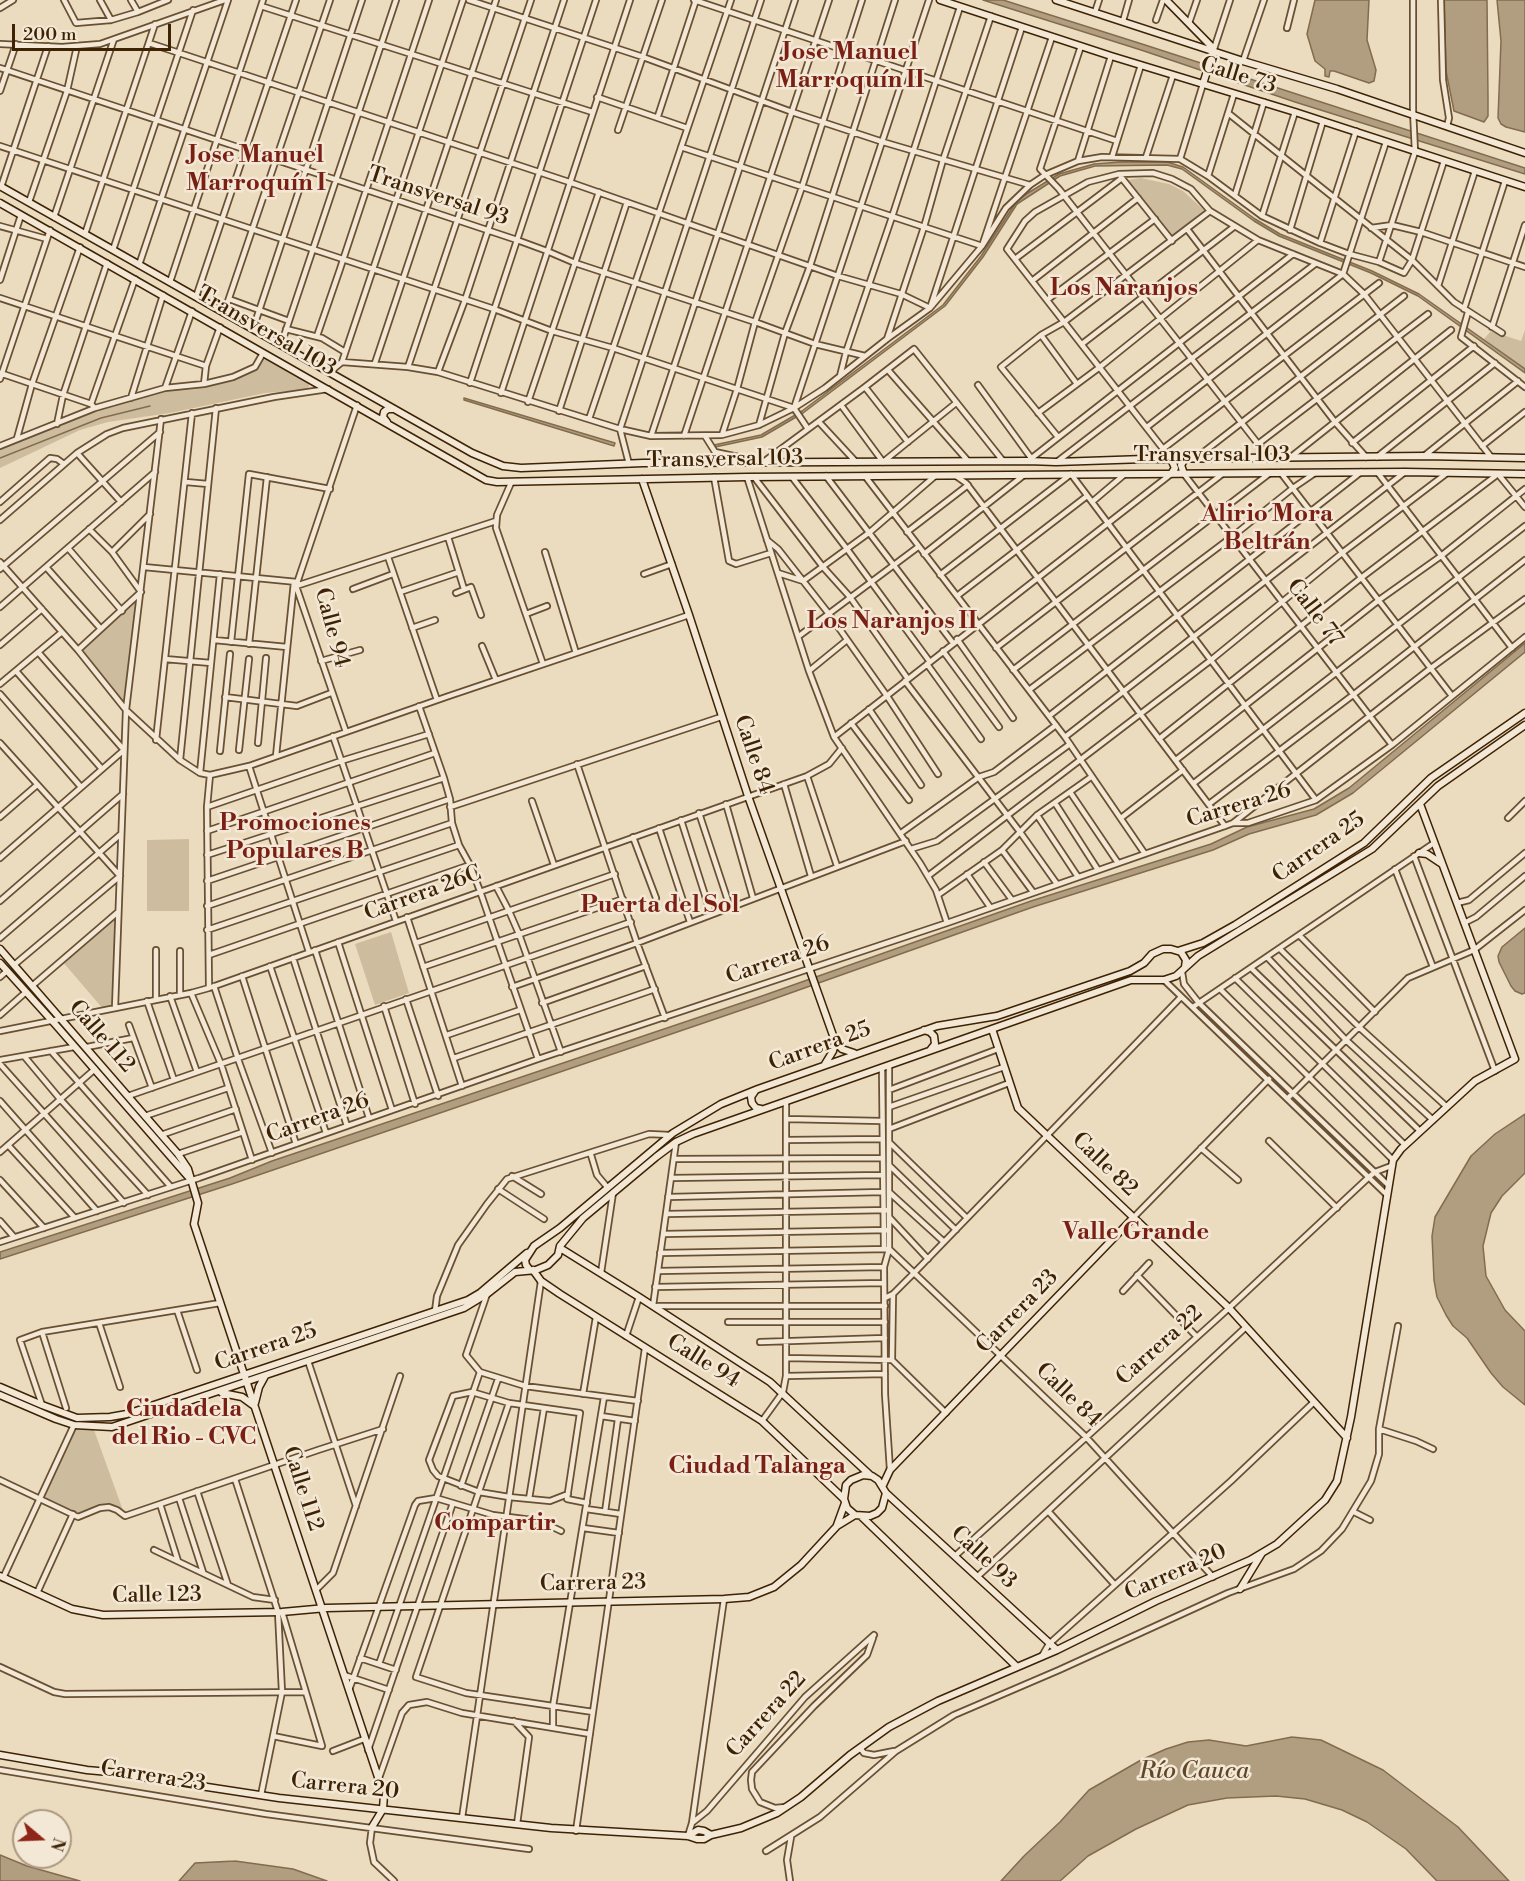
<!DOCTYPE html>
<html>
<head>
<meta charset="utf-8">
<style>
  body { margin:0 }
  #map { position:relative; width:1525px; height:1881px; overflow:hidden; background:#ecdcbf; font-family:"Libre Bodoni",serif }
  canvas { display:block }
  .north { position:absolute; left:12px; top:1809px; width:60px; height:60px; box-sizing:border-box; background:#f3e8d5; border:2px solid #ab9981; border-radius:50%; rotate:109deg; font-size:16px; font-weight:700; line-height:24px; text-align:center; color:#3e2204 }
  .north::after { content:''; display:block; margin:auto; width:21px; height:27px; background:#8f2418; clip-path:polygon(50% 0,100% 100%,50% 72%,0 100%) }
  .scale { position:absolute; left:12px; top:24px; width:159px; height:27px; box-sizing:border-box; border:3px solid #3e2204; border-top:0; padding-left:8px; font-size:18px; line-height:21px; white-space:nowrap; color:#3e2204; -webkit-text-stroke:4px #f3e8d5; paint-order:stroke }
</style>
</head>
<body>
<div id="map">
<canvas width="1525" height="1881"></canvas>
<div class="north">N</div>
<div class="scale">200 m</div>
</div>
<script>
const context = document.querySelector('canvas').getContext('2d');
context.lineJoin = 'round';
function fill(path, color) { context.fillStyle = color; context.fill(path, 'evenodd'); }
const shape = rows => new Path2D(rows.map(r => 'M' + r).join(''));
function trace(path, color, width, dash) { context.strokeStyle = color; context.lineWidth = width; context.lineCap = dash ? 'butt' : 'round'; context.setLineDash(dash || []); context.stroke(path); }
function drawText(font, color, halo, rows, align = 'center') {
  context.font = font + ' "Libre Bodoni",serif'; context.lineWidth = 5; context.setLineDash([]); context.textBaseline = 'middle'; context.strokeStyle = halo; context.fillStyle = color; for (const [text, x, y, turn = 0] of rows) {
    context.save(); context.translate(x, y); context.rotate((+turn || 0) * Math.PI / 180); context.textAlign = isNaN(turn) ? turn : align; if (halo) context.strokeText(text, 0, 0); context.fillText(text, 0, 0); context.restore();
  }
}
fill(shape([
  [1141,178,1169,184,1183,191,1204,210,1173,236,1127,180],
  [1525,330,1525,369,1484,339,1491,331,1521,341],
  [264,354,309,379,309,387,301,390,265,393,170,413,108,422,80,430,0,468,0,447,95,409,166,390,194,389,234,378,255,368],
  [141,592,126,710,78,650],
  [189,839,189,911,147,911,147,840],
  [118,912,115,1008,104,1010,62,961],
  [391,932,409,993,375,1005,355,944],
  [73,1428,94,1430,125,1516,109,1507,78,1517,40,1499]
]), '#cebc9f');
const water = shape([
  [983,0,1003,0,1142,44,1525,168,1525,174,1295,102,1141,50,983,0],
  [1315,0,1369,0,1367,40,1376,70,1374,81,1369,83,1334,71,1330,71,1329,77,1325,76,1325,69,1315,61,1307,34,1315,0],
  [1444,0,1487,0,1488,98,1488,116,1484,122,1454,111,1446,71,1444,0],
  [1497,0,1525,0,1525,132,1506,127,1501,124,1498,118,1501,41,1497,0],
  [1120,162,1167,162,1183,167,1255,219,1280,234,1372,271,1419,294,1525,369,1525,373,1418,296,1371,273,1279,236,1254,221,1182,169,1167,165,1095,166,1060,176,1017,204,983,257,945,306,803,413,762,437,715,447,714,445,761,435,802,411,943,305,981,256,1016,202,1028,193,1059,174,1094,164,1120,162],
  [464,398,615,443,614,446,464,400,464,398],
  [1525,643,1525,652,1353,793,1316,815,1249,834,1213,850,1033,907,765,1002,232,1184,0,1259,0,1252,230,1178,272,1161,762,996,1031,901,1211,844,1247,827,1314,809,1349,788,1525,643],
  [1525,928,1525,993,1522,994,1515,991,1511,986,1499,962,1498,956,1502,947,1525,928],
  [1525,1114,1525,1173,1502,1196,1491,1213,1483,1246,1486,1276,1505,1310,1525,1331,1525,1405,1503,1387,1491,1373,1467,1338,1453,1326,1446,1315,1437,1297,1434,1280,1432,1236,1435,1217,1471,1156,1495,1134,1525,1114],
  [1292,1737,1321,1740,1383,1770,1458,1827,1509,1881,1437,1881,1406,1849,1367,1822,1342,1810,1305,1799,1276,1796,1227,1798,1188,1805,1136,1829,1088,1856,1060,1881,1001,1881,1024,1856,1060,1822,1089,1790,1141,1760,1166,1749,1188,1742,1209,1740,1246,1746,1292,1737],
  [0,1855,27,1866,80,1881,0,1881,0,1855],
  [235,1861,293,1869,327,1881,179,1881,195,1863,235,1861]
]);
fill(water, '#b19d7f');
trace(water, '#836c4e', 1.5);
trace(shape([
  [0,458,101,418,150,406]
]), '#836c4e', 1.5);
const street = shape([
  [64,0,76,23,111,20,138,12,168,0],
  [100,0,111,20],
  [131,0,138,12],
  [469,0,643,57,792,112,883,142,1030,185],
  [694,0,1117,141],
  [1441,0,1443,80,1449,118,1447,126],
  [261,6,592,112],
  [0,8,13,0],
  [1095,12,1099,0],
  [1156,20,1163,0],
  [1123,21,1129,0],
  [1189,23,1197,0],
  [1287,28,1294,0],
  [149,43,569,182,838,276,901,294,930,308,1022,27],
  [0,44,62,47,100,44,225,0],
  [1081,46,1040,169,1059,189,1269,458],
  [1213,52,1230,0],
  [1243,61,1264,0],
  [0,68,517,240,547,251,575,263,755,322,815,344,865,356],
  [0,91,16,44],
  [597,97,687,128],
  [1228,113,1412,260,1454,302,1502,333],
  [658,116,696,0],
  [618,130,662,0],
  [0,146,494,309,552,331,613,348,794,408],
  [681,147,982,246,1052,37],
  [1112,157,1141,65],
  [1146,157,1173,75],
  [1180,159,1203,84],
  [1078,161,1111,56],
  [1208,176,1234,94],
  [1121,177,1172,241],
  [1,187,48,46],
  [1235,195,1264,102],
  [29,202,67,91,77,46],
  [1262,216,1295,112],
  [54,217,114,39],
  [0,226,47,239],
  [1371,228,1392,225,1421,232,1525,267],
  [1187,229,1335,422,1366,457],
  [1290,230,1323,121],
  [85,234,155,24],
  [1320,243,1356,131],
  [113,250,193,10],
  [1015,259,1122,178],
  [1379,262,1415,152,1413,110,1413,0],
  [139,265,228,0],
  [0,280,21,215],
  [1032,281,1138,198],
  [170,282,263,0],
  [1438,286,1475,171],
  [196,297,296,0],
  [0,298,206,366],
  [229,299,289,321],
  [1047,300,1155,219],
  [1464,309,1505,181],
  [1468,312,1461,337,1525,387],
  [224,313,330,0],
  [1492,327,1525,225],
  [253,329,362,0],
  [286,329,322,338,345,352],
  [1041,335,1077,384],
  [317,336,340,269,429,0],
  [887,339,924,227,943,160,991,16],
  [1082,344,1235,226],
  [281,345,396,0],
  [342,362,463,0],
  [375,363,496,0],
  [408,367,531,0],
  [888,370,968,461],
  [330,372,342,362,408,367,438,372,620,429,651,436,722,435,759,425,794,408,825,388,887,339,930,308,982,246,1006,208,1030,185,1045,175,1078,161,1102,157,1180,159,1208,176,1262,216,1320,243,1349,254,1379,262,1404,273,1412,260,1444,161],
  [438,372,465,300,564,0],
  [0,373,91,404],
  [840,376,846,352,892,217,960,7],
  [0,379,50,230],
  [470,383,596,0],
  [204,384,206,366,220,327],
  [978,385,1031,458],
  [865,387,908,442],
  [165,388,192,311],
  [501,393,630,0],
  [131,398,163,295],
  [528,402,599,192],
  [841,405,883,462,956,403],
  [95,408,91,404,135,279],
  [794,408,929,0],
  [794,408,808,429],
  [559,411,627,202],
  [1038,413,1100,367,1258,240],
  [589,419,731,0],
  [819,422,856,462],
  [57,424,63,395,107,263],
  [759,425,785,333,810,266,895,0],
  [1147,427,1343,274,1386,142],
  [722,435,737,389,755,322,802,187,862,0],
  [651,436,795,0],
  [684,436,829,0],
  [705,436,715,452,743,458,749,463],
  [1058,437,1001,367,1041,335,1064,322,1210,211],
  [17,438,32,384,80,247],
  [1352,443,1474,346],
  [1258,444,1428,314],
  [0,446,95,408,165,388,204,384,233,377,255,367,263,353],
  [1482,446,1525,412],
  [1164,448,1379,283],
  [77,453,121,502],
  [1424,456,1518,381],
  [1291,457,1451,330],
  [1377,457,1495,363],
  [1196,458,1404,296],
  [1171,459,1007,249,1025,221,1035,212,1088,182,1119,174,1153,173,1172,179,1191,189,1210,211,1258,240,1343,274,1364,294,1491,457],
  [1028,461,1293,254],
  [1058,461,1315,264],
  [762,463,865,387,914,349,1003,461],
  [629,464,620,429,761,0],
  [1281,473,1452,696],
  [1378,473,1512,648],
  [1184,474,1392,745],
  [826,476,953,643],
  [865,476,1065,737,1145,854],
  [956,476,966,483,1225,826],
  [714,477,729,561,736,564,771,553],
  [747,477,809,671,834,737,920,863,936,890,947,923],
  [754,477,823,567,850,597,908,679],
  [792,477,847,549,930,662],
  [186,482,208,484],
  [511,483,497,515,496,528,543,664],
  [0,502,50,458,57,459,64,464],
  [1092,502,1125,474],
  [0,520,77,453,107,434,123,428,274,397,328,389],
  [89,529,112,552,141,592],
  [907,532,968,485],
  [448,537,464,589],
  [767,540,778,549,829,614,887,696,938,774],
  [68,548,122,611],
  [112,552,150,514],
  [545,552,576,653],
  [924,554,1024,475],
  [388,557,437,700],
  [0,562,78,650,126,710,180,760,200,773,210,775,249,766,446,697,689,615],
  [46,567,101,629],
  [144,567,297,582],
  [0,569,160,432],
  [778,573,803,581,870,532,935,476],
  [644,574,672,564],
  [940,575,1071,474,1316,800],
  [296,586,496,521],
  [296,586,357,405],
  [296,586,346,732],
  [353,589,393,574],
  [400,592,459,572],
  [456,593,471,587,481,615],
  [957,596,1087,496],
  [0,607,155,472],
  [526,614,547,606],
  [412,628,435,620],
  [799,636,918,547],
  [957,639,1013,718],
  [214,640,287,647],
  [231,642,249,474,330,489],
  [249,644,267,477],
  [0,645,42,609],
  [482,646,496,680],
  [996,648,1221,475],
  [78,650,141,592],
  [943,651,999,727],
  [165,659,211,663],
  [321,661,360,650],
  [927,664,981,739],
  [1013,670,1270,473],
  [16,671,102,769],
  [809,671,847,640],
  [905,681,1020,832,1057,884],
  [0,684,62,632],
  [1029,690,1233,536,1293,488,1315,473],
  [0,694,81,787],
  [225,697,297,706,331,693],
  [419,706,444,778,450,799,452,823,459,845,470,865,480,891,538,1059],
  [869,709,921,785],
  [1049,716,1361,472],
  [851,723,909,800],
  [333,736,396,921],
  [834,737,1171,474],
  [1065,737,1405,472],
  [1159,739,1361,578,1498,474,1525,507],
  [156,740,192,413],
  [0,743,120,876,14,965],
  [258,743,266,658],
  [239,750,249,659],
  [220,751,230,654],
  [276,756,294,582],
  [180,760,216,408],
  [1176,760,1379,600,1441,556,1525,489],
  [577,764,637,943,665,1018],
  [249,766,309,952],
  [200,773,220,574],
  [807,776,837,866],
  [1194,783,1525,526],
  [784,784,811,876],
  [1070,792,1118,863],
  [532,801,554,865],
  [1055,803,1098,870],
  [726,804,753,898],
  [1209,804,1353,695,1525,560],
  [207,807,341,761,429,734],
  [450,807,721,717],
  [699,813,730,907],
  [1037,815,1078,877],
  [0,817,37,785],
  [1121,818,1183,770],
  [1508,818,1525,801],
  [681,820,711,914],
  [1233,823,1431,668,1525,599],
  [659,828,690,922],
  [207,831,435,753],
  [901,833,979,777,994,772,1056,725],
  [633,837,656,898],
  [911,849,937,841,1070,744],
  [1002,850,1033,892],
  [207,855,444,778],
  [1414,856,1495,1071],
  [0,858,124,750,38,652],
  [984,862,1012,900],
  [1395,869,1433,967],
  [967,874,990,907],
  [928,876,1211,660,1342,553,1447,473],
  [207,881,450,799],
  [496,886,509,911,519,934,561,1052],
  [938,895,1002,850,1037,815,1091,777],
  [0,901,123,794],
  [1457,903,1469,900,1525,853],
  [207,906,452,823],
  [407,917,462,1086],
  [1464,923,1476,917,1525,876],
  [207,930,459,845],
  [1299,935,1375,1012],
  [0,938,121,834],
  [338,942,392,1110],
  [416,943,615,874],
  [1280,949,1360,1028,1447,1107],
  [156,950,156,999],
  [315,950,369,1118],
  [209,955,470,865],
  [1267,957,1346,1040,1433,1120],
  [293,958,347,1126],
  [270,966,326,1133],
  [423,967,623,899],
  [1251,968,1420,1131],
  [1182,972,1184,984,1199,1003,1388,1185],
  [242,976,296,1144],
  [0,977,7,971],
  [1235,978,1405,1145],
  [1164,980,1386,1194],
  [32,986,118,912],
  [214,986,238,1059,272,1153],
  [512,987,637,943,906,841],
  [209,988,207,807,210,775],
  [1220,989,1393,1160],
  [191,993,221,1064,252,1160],
  [180,995,180,951],
  [170,996,197,1072],
  [406,999,438,1096],
  [147,1001,174,1080],
  [542,1003,646,966],
  [384,1006,415,1104],
  [1193,1007,1434,843],
  [115,1008,126,710,161,419],
  [0,1015,26,992],
  [129,1025,152,1088],
  [0,1031,191,993,209,988,807,776,829,764,842,748],
  [447,1035,520,1010],
  [87,1047,133,1038],
  [51,1051,171,1187],
  [24,1056,60,1099,148,1195],
  [454,1058,655,989],
  [0,1060,74,1047],
  [0,1064,124,1203],
  [889,1065,889,1249,884,1267,885,1394,890,1470],
  [882,1068,884,1249],
  [889,1090,998,1049],
  [128,1096,631,922],
  [1288,1098,1408,978,1474,950,1525,910],
  [0,1101,97,1211],
  [889,1107,1004,1067],
  [145,1116,228,1088],
  [786,1119,882,1121],
  [889,1129,1009,1083],
  [161,1135,236,1109],
  [786,1140,882,1139],
  [1269,1141,1337,1208],
  [676,1142,653,1306,885,1306],
  [889,1142,967,1218],
  [8,1145,75,1218],
  [1201,1148,1238,1180],
  [0,1152,95,1069],
  [178,1154,243,1132],
  [591,1155,597,1175,608,1188],
  [674,1159,882,1158],
  [889,1165,956,1230],
  [512,1176,541,1194],
  [671,1178,883,1175],
  [0,1180,44,1228],
  [498,1189,544,1219],
  [889,1192,944,1242],
  [668,1197,883,1192],
  [666,1214,889,1210],
  [889,1217,928,1259],
  [1133,1218,1269,1079],
  [0,1221,14,1237],
  [663,1234,889,1230],
  [0,1242,199,1178,538,1059,947,923,1225,826,1233,823,1248,823,1316,800,1392,745,1525,637],
  [660,1253,889,1249,1086,1437,1213,1577],
  [658,1271,884,1267],
  [601,1273,613,1193],
  [1137,1275,1197,1337],
  [655,1287,884,1283],
  [1123,1291,1149,1263],
  [487,1294,466,1355,480,1372,525,1386,638,1401],
  [893,1294,892,1360,946,1413],
  [885,1298,893,1294,914,1273,1181,997],
  [177,1310,197,1370],
  [435,1311,437,1296,458,1245,487,1204,507,1179,649,1134,670,1135],
  [728,1322,885,1322],
  [99,1323,120,1387],
  [42,1332,66,1408],
  [626,1336,639,1297],
  [760,1342,885,1338],
  [786,1358,892,1360],
  [308,1361,356,1506],
  [786,1376,885,1374],
  [583,1394,596,1317],
  [509,1403,416,1677,466,1693,593,1712],
  [42,1405,20,1340,42,1332,220,1303],
  [601,1416,635,1421],
  [762,1421,783,1392,786,1376,786,1101],
  [1379,1429,1416,1441,1433,1449],
  [235,1479,278,1612,282,1692,261,1795],
  [0,1480,78,1517,100,1508,109,1507,117,1510,125,1516,318,1450,383,1429],
  [461,1486,498,1379],
  [197,1491,228,1585],
  [568,1494,550,1501,509,1497,479,1492,438,1476,433,1470,429,1460,453,1396,472,1392,509,1403,580,1413,567,1499,587,1503],
  [179,1498,203,1572],
  [529,1499,544,1408],
  [160,1504,178,1561],
  [586,1509,621,1514],
  [1048,1511,1115,1585],
  [605,1512,618,1419],
  [1354,1512,1370,1520],
  [583,1528,619,1533],
  [154,1550,253,1597,275,1600],
  [955,1556,1229,1308,1369,1177,1375,1172,1391,1166],
  [977,1577,1246,1327],
  [3,1578,74,1425],
  [316,1590,333,1573,400,1376],
  [37,1593,73,1514],
  [1042,1656,1049,1644,1231,1481,1314,1402],
  [360,1658,396,1670],
  [379,1664,480,1372],
  [0,1667,54,1692,65,1694,305,1692],
  [344,1675,389,1690],
  [349,1690,415,1505,418,1501,436,1498,493,1515,540,1521,561,1531],
  [514,1721,529,1737,517,1824],
  [553,1728,553,1706,604,1397],
  [273,1736,322,1746,282,1612],
  [860,1748,864,1753,874,1755,894,1751],
  [368,1750,453,1503],
  [333,1751,364,1739],
  [0,1770,266,1814,529,1849],
  [379,1778,402,1713,409,1705,427,1702,462,1713,590,1734],
  [785,1807,775,1808,760,1802,752,1789,751,1780,752,1772,814,1706,867,1655,873,1638],
  [462,1818,541,1281],
  [692,1823,707,1811,805,1697,874,1635],
  [372,1827,370,1843,374,1862,394,1881],
  [576,1831,645,1348],
  [688,1836,692,1823,724,1599],
  [766,1851,820,1817,896,1751,954,1715,1059,1670,1228,1593,1294,1569,1321,1551,1342,1529,1371,1481,1379,1454,1379,1429,1398,1326],
  [790,1881,787,1860,791,1837]
]);
const secondary = shape([
  [940,0,1111,56,1295,112,1525,187],
  [1056,0,1243,61,1337,89,1525,153],
  [1166,0,1211,46,1213,52,1203,84],
  [0,186,472,453,503,466,521,468,643,463,1028,461,1056,462,1145,459,1424,456,1525,458],
  [0,203,486,480,497,482,747,477,1405,472,1525,474],
  [387,422,383,417,384,412,388,409,394,409],
  [1171,474,1175,468,1171,459],
  [1184,474,1181,465,1185,459],
  [642,479,689,615,748,796,835,1041,842,1049,854,1053],
  [1419,853,1427,854,1442,864],
  [0,949,178,1154,188,1169,198,1203,194,1224,384,1795,383,1809,372,1827],
  [1178,951,1203,943,1235,925,1364,843,1431,778,1525,713],
  [0,963,55,1024,191,1180],
  [992,1029,1018,1108,1229,1308,1347,1438],
  [924,1030,930,1032,934,1036,935,1044,931,1049],
  [825,1064,833,1051,835,1041],
  [755,1091,751,1097,752,1103,756,1108,761,1109],
  [560,1248,639,1297,770,1382,870,1475],
  [529,1269,526,1265,525,1260,534,1246,560,1228,673,1133,721,1104,758,1089,937,1026,997,1016,1130,971,1144,963,1152,954,1163,949,1171,949,1181,952,1186,960,1185,967],
  [533,1270,541,1281,560,1294,762,1421,844,1499,847,1508,855,1515,870,1516,877,1513,882,1508,886,1493,878,1480,872,1476,863,1475,851,1480,846,1485,844,1499],
  [0,1387,42,1405,77,1418,110,1417,127,1414,468,1300,480,1293,527,1253],
  [222,1393,242,1397,253,1405],
  [0,1395,56,1419,74,1425,112,1427,464,1308,487,1294,515,1272,536,1270,548,1265,558,1255,560,1246,583,1218,656,1157,676,1142,693,1134,1131,980,1164,980,1176,976,1198,956,1372,849,1438,786,1525,725],
  [255,1403,259,1387,265,1376],
  [883,1485,890,1470,1133,1218],
  [886,1493,1057,1650],
  [862,1517,1017,1667],
  [837,1525,845,1503],
  [0,1576,72,1609,103,1615,282,1612,326,1608,724,1599,749,1597,774,1587,801,1565,837,1526,855,1515],
  [1240,1589,1262,1553],
  [0,1755,87,1770,109,1772,279,1798,551,1828,688,1836,697,1839,704,1839,711,1835,741,1828,777,1813,801,1797,850,1755,889,1727,938,1701,1057,1650,1156,1601,1250,1560,1277,1544,1325,1500,1337,1481,1351,1417,1393,1160,1401,1149,1475,1081,1515,1059,1420,804],
  [688,1836,698,1830,704,1831,711,1835]
]);
trace(street, '#6a5033', 8);
trace(secondary, '#3e2204', 9);
trace(street, '#f3e8d5', 4.5);
trace(secondary, '#f3e8d5', 6);
drawText('22px', '#3e2204', '#f3e8d5', [
  ["Calle 73",1238,76,17],
  ["Transversal 93",438,197,18],
  ["Transversal 103",266,332,30],
  ["Transversal 103",1212,456],
  ["Transversal 103",725,460,-1],
  ["Calle 77",1314,613,53],
  ["Calle 94",331,628,75],
  ["Calle 84",753,755,71],
  ["Carrera 26",1239,806,-17],
  ["Carrera 25",1319,848,-35],
  ["Carrera 26C",423,894,-20],
  ["Carrera 26",778,961,-19],
  ["Calle 112",101,1037,49],
  ["Carrera 25",820,1047,-20],
  ["Carrera 26",318,1119,-20],
  ["Calle 82",1104,1165,44],
  ["Carrera 23",1018,1312,-46],
  ["Carrera 22",1160,1346,-42],
  ["Carrera 25",266,1348,-19],
  ["Calle 94",703,1362,32],
  ["Calle 84",1068,1396,44],
  ["Calle 112",302,1489,72],
  ["Calle 93",983,1558,43],
  ["Carrera 20",1176,1573,-24],
  ["Carrera 23",593,1584,-1],
  ["Calle 123",157,1596,-1],
  ["Carrera 22",767,1715,-48],
  ["Carrera 23",153,1777,9],
  ["Carrera 20",345,1787,6]
]);
drawText('bold 24px', '#7a1f14', '#f3e8d5', [
  ["Jose Manuel",850,53],
  ["Marroquín II",850,81],
  ["Jose Manuel",256,156],
  ["Marroquín I",256,184],
  ["Los Naranjos",1124,289],
  ["Alirio Mora",1267,515],
  ["Beltrán",1267,543],
  ["Los Naranjos II",892,622],
  ["Promociones",295,824],
  ["Populares B",295,852],
  ["Puerta del Sol",660,906],
  ["Valle Grande",1136,1233],
  ["Ciudadela",184,1410],
  ["del Rio - CVC",184,1438],
  ["Ciudad Talanga",757,1467],
  ["Compartir",495,1524]
]);
drawText('italic 24px', '#604729', '#f3e8d5', [
  ["Río Cauca",1194,1772]
]);
</script>
</body>
</html>
